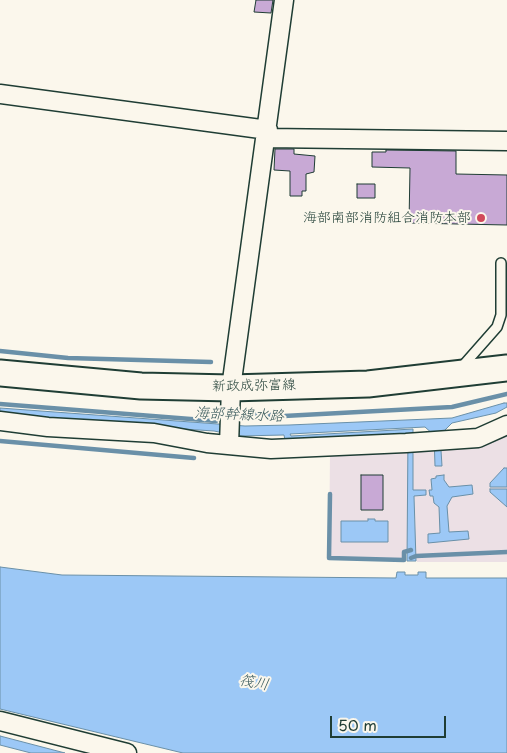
<!DOCTYPE html>
<html>
<head>
<meta charset="utf-8">
<style>
  body { margin:0 }
  #map { position:relative; width:507px; height:753px; overflow:hidden; background:#fbf7ec; font-family:"Playpen Sans",sans-serif }
  canvas { display:block }
  .scale { position:absolute; left:330px; top:716px; width:116px; height:22px; box-sizing:border-box; border:2px solid #1f3d34; border-top:0; padding-left:6px; font-size:15px; line-height:18px; white-space:nowrap; color:#1f3d34; -webkit-text-stroke:4px #fbf7ec; paint-order:stroke }
</style>
</head>
<body>
<div id="map">
<canvas width="507" height="753"></canvas>
<div class="scale">50 m</div>
</div>
<script>
const context = document.querySelector('canvas').getContext('2d');
context.lineJoin = 'round';
function fill(path, color) { context.fillStyle = color; context.fill(path, 'evenodd'); }
const shape = rows => new Path2D(rows.map(r => 'M' + r).join(''));
function trace(path, color, width, dash) { context.strokeStyle = color; context.lineWidth = width; context.lineCap = dash ? 'butt' : 'round'; context.setLineDash(dash || []); context.stroke(path); }
function drawText(font, color, halo, rows, align = 'center') {
  context.font = font + ' "Playpen Sans","Klee One",sans-serif'; context.lineWidth = 4; context.setLineDash([]); context.textBaseline = 'middle'; context.strokeStyle = halo; context.fillStyle = color; for (const [text, x, y, turn = 0] of rows) {
    context.save(); context.translate(x, y); context.rotate((+turn || 0) * Math.PI / 180); context.textAlign = isNaN(turn) ? turn : align; if (halo) context.strokeText(text, 0, 0); context.fillText(text, 0, 0); context.restore();
  }
}
fill(shape([
  [507,432,507,562,417,562,415,556,414,496,426,495,413,491,413,449],
  [409,449,408,549,402,551,402,559,329,558,330,453]
]), '#ece0e5');
const water = shape([
  [504,403,507,403,507,407,496,413,452,423,440,435,442,466,435,466,434,435,425,427,290,434,291,436,413,429,413,490,426,490,426,495,414,496,416,561,407,561,408,434,285,440,284,435,239,436,214,431,0,417,0,408,245,426,289,425,452,418,504,403],
  [504,468,507,468,507,487,490,487,490,483,504,468],
  [444,475,444,480,449,487,472,485,473,494,452,497,447,506,449,532,468,531,469,539,428,543,428,534,440,533,439,507,434,503,433,496,430,496,429,490,432,490,431,479,436,478,436,476,444,475],
  [490,489,507,489,507,507,490,492,490,489],
  [368,519,375,519,375,521,388,521,388,542,341,542,341,521,368,521,368,519],
  [0,567,62,575,396,578,397,572,405,572,405,575,418,575,418,572,426,572,426,578,507,578,507,753,183,753,0,709,0,567],
  [0,736,65,753,31,753,0,745,0,736]
]);
fill(water, '#9cc8f6');
trace(water, '#6a90a8', 1);
trace(shape([
  [0,351,68,358,211,362],
  [0,404,216,421],
  [249,413,284,416,452,407,507,394],
  [0,441,194,458],
  [330,494,329,558,404,560,404,552,411,550],
  [411,558,416,556,507,552]
]), '#6a90a8', 4.5);
const building = shape([
  [256,0,273,0,271,13,254,12,256,0],
  [275,149,294,149,294,154,315,156,314,172,306,174,306,191,302,191,302,196,290,196,290,171,274,170,275,149],
  [386,150,456,151,456,174,507,175,507,225,409,223,410,168,372,167,372,152,386,152,386,150],
  [357,184,375,184,375,198,357,198,357,184],
  [361,475,383,475,383,510,361,510,361,475]
]);
fill(building, '#c8a9d5');
trace(building, '#1f3d34', 1);
const service = shape([
  [460,369,497,327,501,315,501,263]
]);
const minor = shape([
  [0,94,268,130],
  [267,138,507,141],
  [0,421,48,427,154,433,207,443,271,449,406,443,478,438,507,425],
  [229,445,231,388,284,0],
  [0,721,127,753]
]);
const secondary = shape([
  [0,373,141,386,231,388,368,384,507,368]
]);
trace(service, '#1f3d34', 12);
trace(minor, '#1f3d34', 21);
trace(secondary, '#1f3d34', 29);
trace(service, '#fbf7ec', 9);
trace(minor, '#fbf7ec', 18);
trace(secondary, '#fbf7ec', 25);
for (const [x, y, r, color] of [
  [481,218,5,"#d1495b"]
]) { const dot = new Path2D(); dot.arc(x, y, r, 0, 2 * Math.PI); context.fillStyle = color; context.fill(dot); trace(dot, '#fbf7ec', 2); }
drawText('14px', '#1f3d34', '#fbf7ec', [
  ["海部南部消防組合消防本部",471,218]
], 'right');
drawText('14px', '#1f3d34', '#fbf7ec', [
  ["新政成弥富線",254,386,-1]
]);
drawText('italic 15px', '#38595b', '#fbf7ec', [
  ["海部幹線水路",239,415,2],
  ["筏川",254,683,10]
]);
</script>
</body>
</html>
